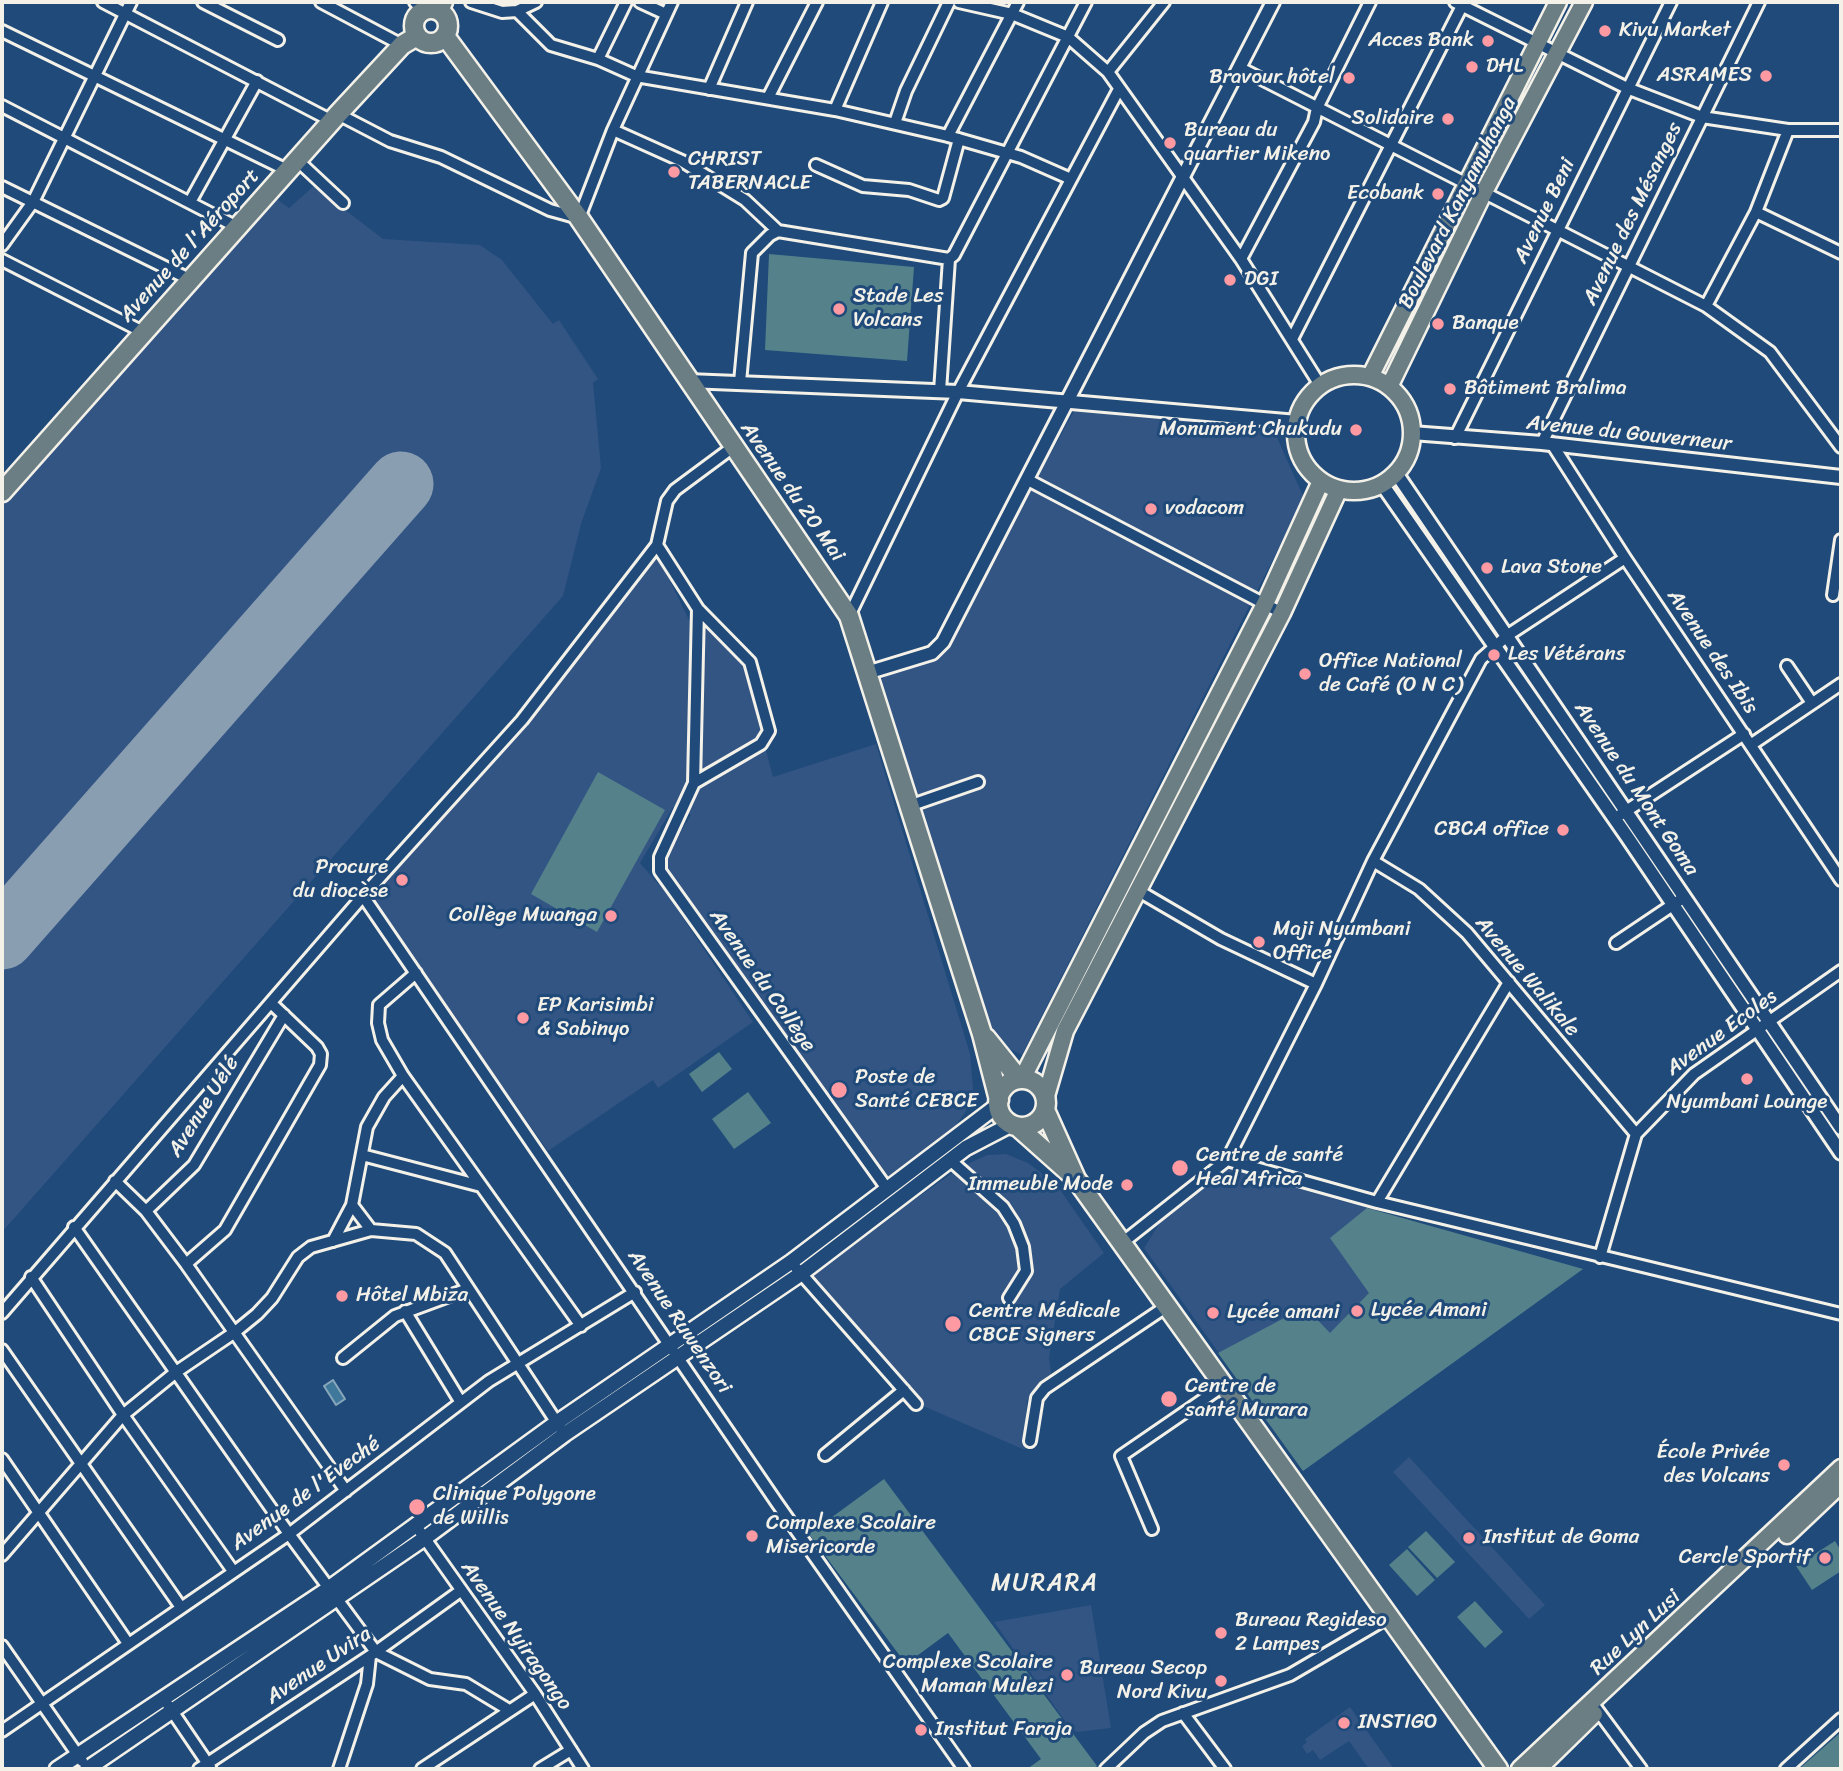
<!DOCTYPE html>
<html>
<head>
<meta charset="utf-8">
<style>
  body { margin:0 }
  #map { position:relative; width:1843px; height:1771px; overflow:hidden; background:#1f4a7a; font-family:Sriracha,sans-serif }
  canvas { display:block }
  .frame { position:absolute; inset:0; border:4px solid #f4f1e8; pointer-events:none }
</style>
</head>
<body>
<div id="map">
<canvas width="1843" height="1771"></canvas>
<div class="frame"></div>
</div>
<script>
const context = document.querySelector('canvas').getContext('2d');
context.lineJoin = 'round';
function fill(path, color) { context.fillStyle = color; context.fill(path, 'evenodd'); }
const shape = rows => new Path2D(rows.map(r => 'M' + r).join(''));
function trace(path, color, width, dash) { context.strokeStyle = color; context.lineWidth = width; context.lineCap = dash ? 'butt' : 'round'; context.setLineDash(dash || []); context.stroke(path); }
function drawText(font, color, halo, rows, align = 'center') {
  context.font = font + ' Sriracha,sans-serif'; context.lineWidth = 6; context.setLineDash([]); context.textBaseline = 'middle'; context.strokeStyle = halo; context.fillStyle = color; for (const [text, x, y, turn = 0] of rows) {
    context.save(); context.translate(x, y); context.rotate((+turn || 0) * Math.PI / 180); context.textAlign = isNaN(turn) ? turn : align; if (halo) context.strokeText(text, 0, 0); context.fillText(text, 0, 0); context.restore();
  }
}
fill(shape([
  [314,186,383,239,480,245,502,260,553,324,559,320,598,379,593,383,601,468,581,524,563,596,2,1232,2,496,274,197,289,208],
  [1077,406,1275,433,1304,498,1022,1055,994,1041,880,680,909,661,940,652],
  [656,552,689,620,714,629,743,664,773,777,876,744,970,1054,974,1099,948,1137,890,1185,664,865,665,857,691,815,673,807,640,863,666,893,753,1022,658,1088,653,1080,548,1151,370,899,525,726],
  [1006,1154,1028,1163,1056,1184,1104,1253,1060,1289,1049,1358,1052,1379,1027,1400,1025,1450,923,1406,814,1280,815,1269,961,1167,987,1155],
  [1229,1169,1583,1269,1303,1471,1144,1248,1164,1216],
  [1409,1457,1545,1605,1529,1619,1393,1472],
  [1091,1605,1111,1728,1077,1732,1070,1728,994,1622],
  [1350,1707,1394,1769,1369,1769,1349,1741,1320,1760,1313,1750,1307,1754,1302,1746,1307,1742,1305,1739]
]), '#335584');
fill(shape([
  [769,254,914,267,907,361,765,350],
  [598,772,665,810,597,932,531,894],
  [719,1052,732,1069,702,1092,689,1074],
  [748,1092,771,1123,734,1149,712,1119],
  [1367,1208,1583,1269,1303,1471,1218,1353,1305,1307,1330,1333,1369,1293,1330,1238],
  [884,1479,1097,1766,1093,1769,1027,1769,1041,1759,948,1633,906,1664,809,1534],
  [1426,1531,1455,1562,1437,1578,1408,1547],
  [1835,1541,1841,1551,1841,1571,1812,1590,1796,1566],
  [1407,1549,1435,1580,1417,1596,1389,1565],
  [1475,1601,1503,1632,1485,1648,1457,1617],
  [1841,1732,1841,1769,1799,1769]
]), '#55828a');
const water = shape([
  [333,1380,345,1399,336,1405,324,1386,333,1380]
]);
fill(water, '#40789c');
trace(water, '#88a8ba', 2);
trace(shape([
  [2,937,401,484]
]), '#8a9eb1', 65);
const minor = shape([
  [103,2,332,121],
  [203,2,278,40],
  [321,2,402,45],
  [415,2,422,10],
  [471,2,502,12,517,11,536,2],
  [640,2,666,14],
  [959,2,1012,14,1068,37,1108,72,1241,259,1320,385],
  [1455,2,1627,88,1702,117,1788,130,1841,130],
  [517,11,551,45,598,59,636,76,835,110,948,136,1021,157,1071,179],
  [2,31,287,170],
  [598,59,626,2],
  [1240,68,1706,306,1770,352,1841,447],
  [1108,72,1164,2],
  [709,89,747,2],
  [768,98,817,2],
  [2,106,237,227],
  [835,110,882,2],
  [338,114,390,141,441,157,550,210,579,218,613,130,672,2],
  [895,123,906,91,949,2],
  [613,130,682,161,745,200,778,231],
  [948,136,1018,2],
  [297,160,343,203],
  [816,165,863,186,909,190,939,200,943,198,959,139],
  [2,187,191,280],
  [190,202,257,81],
  [1756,212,1841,253],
  [2,245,33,202,131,2],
  [1241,259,1314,122,1317,108,1370,2],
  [2,260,143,332],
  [1706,306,1756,212,1788,130],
  [1292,339,1464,2],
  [740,382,752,253,770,235,778,231,949,259],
  [940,391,949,259,954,255,1086,2],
  [1455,438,1671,2],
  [1542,443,1759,2],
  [1552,444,1625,558,1841,880],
  [1028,480,1282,613],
  [657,545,698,609,750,662,769,731,761,744,694,783],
  [1833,595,1841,540],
  [698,609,694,783,660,857,660,871,888,1190],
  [849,616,958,392,1119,89],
  [1787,666,1812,703],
  [1752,744,1841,684],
  [909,806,978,782],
  [1620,815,1744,734],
  [1373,861,1419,889,1467,933,1636,1134],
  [1137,890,1221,939,1316,984],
  [363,896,777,1503,964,1769],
  [1616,943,1680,900],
  [416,973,379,1005,378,1023,382,1040,403,1076,581,1326],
  [362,1155,481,1186],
  [950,1160,1003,1207,1014,1224,1023,1247,1026,1271,1009,1298],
  [1227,1160,1377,1202,1841,1314],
  [115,1181,146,1211,186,1264,346,1491],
  [1377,1202,1509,982],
  [352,1205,371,1230],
  [146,1211,194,1165,284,1015],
  [74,1227,289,1534,376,1652,430,1679,466,1684,509,1710],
  [333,1241,352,1205,367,1127,384,1097,403,1076],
  [1122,1243,1227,1160,1316,984,1373,861,1481,659,1508,635,1625,558],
  [1600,1257,1636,1134,1694,1074,1841,971],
  [791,1262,916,1404],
  [186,1264,225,1230,320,1065,321,1054,317,1047,272,1004],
  [31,1277,123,1415,233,1571],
  [405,1311,460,1401],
  [2,1313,363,896,522,720,657,545,667,501,675,490,733,447],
  [2,1350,180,1606],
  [343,1358,395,1316,468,1289],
  [1030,1441,1037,1398,1045,1388,1167,1306],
  [825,1455,904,1390],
  [2,1459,127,1642],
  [416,1526,535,1694,583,1769],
  [1152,1529,1121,1456,1223,1386],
  [2,1555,123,1415,176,1372,235,1332,257,1314,272,1298,298,1257,311,1247,371,1230,416,1234,445,1253,561,1429],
  [2,1646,82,1761],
  [1593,1704,1641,1769],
  [168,1705,210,1767],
  [1183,1713,1225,1769],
  [2,1731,289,1534,489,1381,635,1292],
  [199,1769,370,1656,459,1592],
  [339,1769,367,1684,370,1656],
  [422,1769,535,1694],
  [540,1769,571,1750],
  [1106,1769,1144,1733,1162,1721,1290,1675,1389,1617],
  [1786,1769,1841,1719]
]);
const tertiary = shape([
  [688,381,958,392,1297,422],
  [1412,433,1542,443,1841,477],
  [1396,473,1841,1128],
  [1382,484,1626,835,1841,1153],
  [870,672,932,653,943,642,1273,2]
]);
const secondary = shape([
  [57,1769,328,1589,556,1423,791,1262,998,1105],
  [87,1769,425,1538,565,1434,802,1273,966,1148,1012,1124]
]);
const primary = shape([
  [440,11,444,2],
  '1296 433a58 58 0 1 1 116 0a58 58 0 1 1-116 0Z',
  [1370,377,1558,2],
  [1389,387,1484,192,1584,2],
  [1022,1079,1265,604,1321,481],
  [1046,1096,1065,1031,1282,613,1339,489],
  [1787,1535,1841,1484],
  [1520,1769,1841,1468],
  [1538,1769,1594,1714]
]);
const trunk = shape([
  '414 26a17 17 0 1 1 34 0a17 17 0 1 1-34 0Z',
  [445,36,579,218,849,616,982,1034,999,1100],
  [2,492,338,114,402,45,417,36],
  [986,1038,1019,1079],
  '998 1103a24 24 0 1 1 48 0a24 24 0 1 1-48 0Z',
  [1045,1110,1076,1179,1498,1769],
  [1018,1127,1073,1176]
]);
trace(minor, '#f4f1e8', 16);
trace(tertiary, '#f4f1e8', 18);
trace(secondary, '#f4f1e8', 19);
trace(primary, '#f4f1e8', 21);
trace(trunk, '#f4f1e8', 23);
trace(minor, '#1f4a7a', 10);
trace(tertiary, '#1f4a7a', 12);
trace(secondary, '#1f4a7a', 14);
trace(primary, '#6b7e84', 16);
trace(trunk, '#6b7e84', 18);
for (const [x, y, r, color] of [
  [1605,31,7,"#ff9aa2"],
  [1488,41,7,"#ff9aa2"],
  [1472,67,7,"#ff9aa2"],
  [1766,76,7,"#ff9aa2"],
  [1349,78,7,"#ff9aa2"],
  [1448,119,7,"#ff9aa2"],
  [1170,143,7,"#ff9aa2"],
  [674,172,7,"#ff9aa2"],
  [1438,194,7,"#ff9aa2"],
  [1230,280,7,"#ff9aa2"],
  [839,309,7,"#ff9aa2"],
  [1438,324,7,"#ff9aa2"],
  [1450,389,7,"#ff9aa2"],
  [1356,430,7,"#ff9aa2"],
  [1151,509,7,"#ff9aa2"],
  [1487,568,7,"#ff9aa2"],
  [1494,655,7,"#ff9aa2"],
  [1305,674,7,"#ff9aa2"],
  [1563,830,7,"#ff9aa2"],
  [402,880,7,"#ff9aa2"],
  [611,916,7,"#ff9aa2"],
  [1259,942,7,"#ff9aa2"],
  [523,1018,7,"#ff9aa2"],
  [1747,1079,7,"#ff9aa2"],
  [839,1090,9,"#ff9aa2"],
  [1180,1168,9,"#ff9aa2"],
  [1127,1185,7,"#ff9aa2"],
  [342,1296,7,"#ff9aa2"],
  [1357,1311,7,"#ff9aa2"],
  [1213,1313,7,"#ff9aa2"],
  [953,1324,9,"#ff9aa2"],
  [1169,1399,9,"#ff9aa2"],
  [1784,1465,7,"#ff9aa2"],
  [417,1507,9,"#ff9aa2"],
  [752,1536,7,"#ff9aa2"],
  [1469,1538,7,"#ff9aa2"],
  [1825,1558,7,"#ff9aa2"],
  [1221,1633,7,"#ff9aa2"],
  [1067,1675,7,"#ff9aa2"],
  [1221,1681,7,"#ff9aa2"],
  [1344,1723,7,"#ff9aa2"],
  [921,1730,7,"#ff9aa2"]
]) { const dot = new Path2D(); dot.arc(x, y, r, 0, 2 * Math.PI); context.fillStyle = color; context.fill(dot); trace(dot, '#1f4a7a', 2.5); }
drawText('21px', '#f4f1e8', '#1f4a7a', [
  ["Kivu Market",1619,31],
  ["Acces Bank",1474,41,"right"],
  ["DHL",1486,67],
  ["ASRAMES",1752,76,"right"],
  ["Bravour hôtel",1335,78,"right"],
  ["Solidaire",1434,119,"right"],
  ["Bureau du",1184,131],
  ["quartier Mikeno",1184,155],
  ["CHRIST",688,160],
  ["TABERNACLE",688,184],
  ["Ecobank",1424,194,"right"],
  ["DGI",1244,280],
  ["Stade Les",853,297],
  ["Volcans",853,321],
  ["Banque",1452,324],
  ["Bâtiment Bralima",1464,389],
  ["Monument Chukudu",1342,430,"right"],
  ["vodacom",1165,509],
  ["Lava Stone",1501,568],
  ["Les Vétérans",1508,655],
  ["Office National",1319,662],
  ["de Café (O N C)",1319,686],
  ["CBCA office",1549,830,"right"],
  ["Procure",388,868,"right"],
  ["du diocèse",388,892,"right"],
  ["Collège Mwanga",597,916,"right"],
  ["Maji Nyumbani",1273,930],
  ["Office",1273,954],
  ["EP Karisimbi",537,1006],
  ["& Sabinyo",537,1030],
  ["Poste de",855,1078],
  ["Santé CEBCE",855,1102],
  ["Nyumbani Lounge",1747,1103,"center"],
  ["Centre de santé",1196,1156],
  ["Heal Africa",1196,1180],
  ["Immeuble Mode",1113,1185,"right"],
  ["Hôtel Mbiza",356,1296],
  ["Lycée Amani",1371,1311],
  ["Centre Médicale",969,1312],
  ["CBCE Signers",969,1336],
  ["Lycée amani",1227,1313],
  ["Centre de",1185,1387],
  ["santé Murara",1185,1411],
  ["École Privée",1770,1453,"right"],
  ["des Volcans",1770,1477,"right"],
  ["Clinique Polygone",433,1495],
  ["de Willis",433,1519],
  ["Complexe Scolaire",766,1524],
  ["Misericorde",766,1548],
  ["Institut de Goma",1483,1538],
  ["Cercle Sportif",1811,1558,"right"],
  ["Bureau Regideso",1235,1621],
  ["2 Lampes",1235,1645],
  ["Complexe Scolaire",1053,1663,"right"],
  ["Maman Mulezi",1053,1687,"right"],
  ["Bureau Secop",1207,1669,"right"],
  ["Nord Kivu",1207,1693,"right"],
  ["INSTIGO",1358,1723],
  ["Institut Faraja",935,1730]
], 'left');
drawText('21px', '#f4f1e8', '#1f4a7a', [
  ["Boulevard Kanyamuhanga",1458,203,-63],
  ["Avenue Beni",1545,211,-64],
  ["Avenue des Mésanges",1633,214,-64],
  ["Avenue de l'Aéroport",190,246,-48],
  ["Avenue du Gouverneur",1629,434,6],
  ["Avenue du 20 Mai",792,492,55],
  ["Avenue des Ibis",1712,652,56],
  ["Avenue du Mont Goma",1636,789,56],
  ["Avenue Walikale",1527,977,50],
  ["Avenue du Collège",762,981,55],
  ["Avenue Ecoles",1722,1033,-36],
  ["Avenue Uélé",204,1107,-58],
  ["Avenue Ruwenzori",679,1322,56],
  ["Avenue de l'Eveché",306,1494,-36],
  ["Rue Lyn Lusi",1636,1633,-43],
  ["Avenue Nyiragongo",516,1636,55],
  ["Avenue Uvira",319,1666,-34]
]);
context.letterSpacing = '2px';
drawText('24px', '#f4f1e8', '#1f4a7a', [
  ["MURARA",1045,1584]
]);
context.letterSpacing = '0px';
</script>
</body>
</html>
